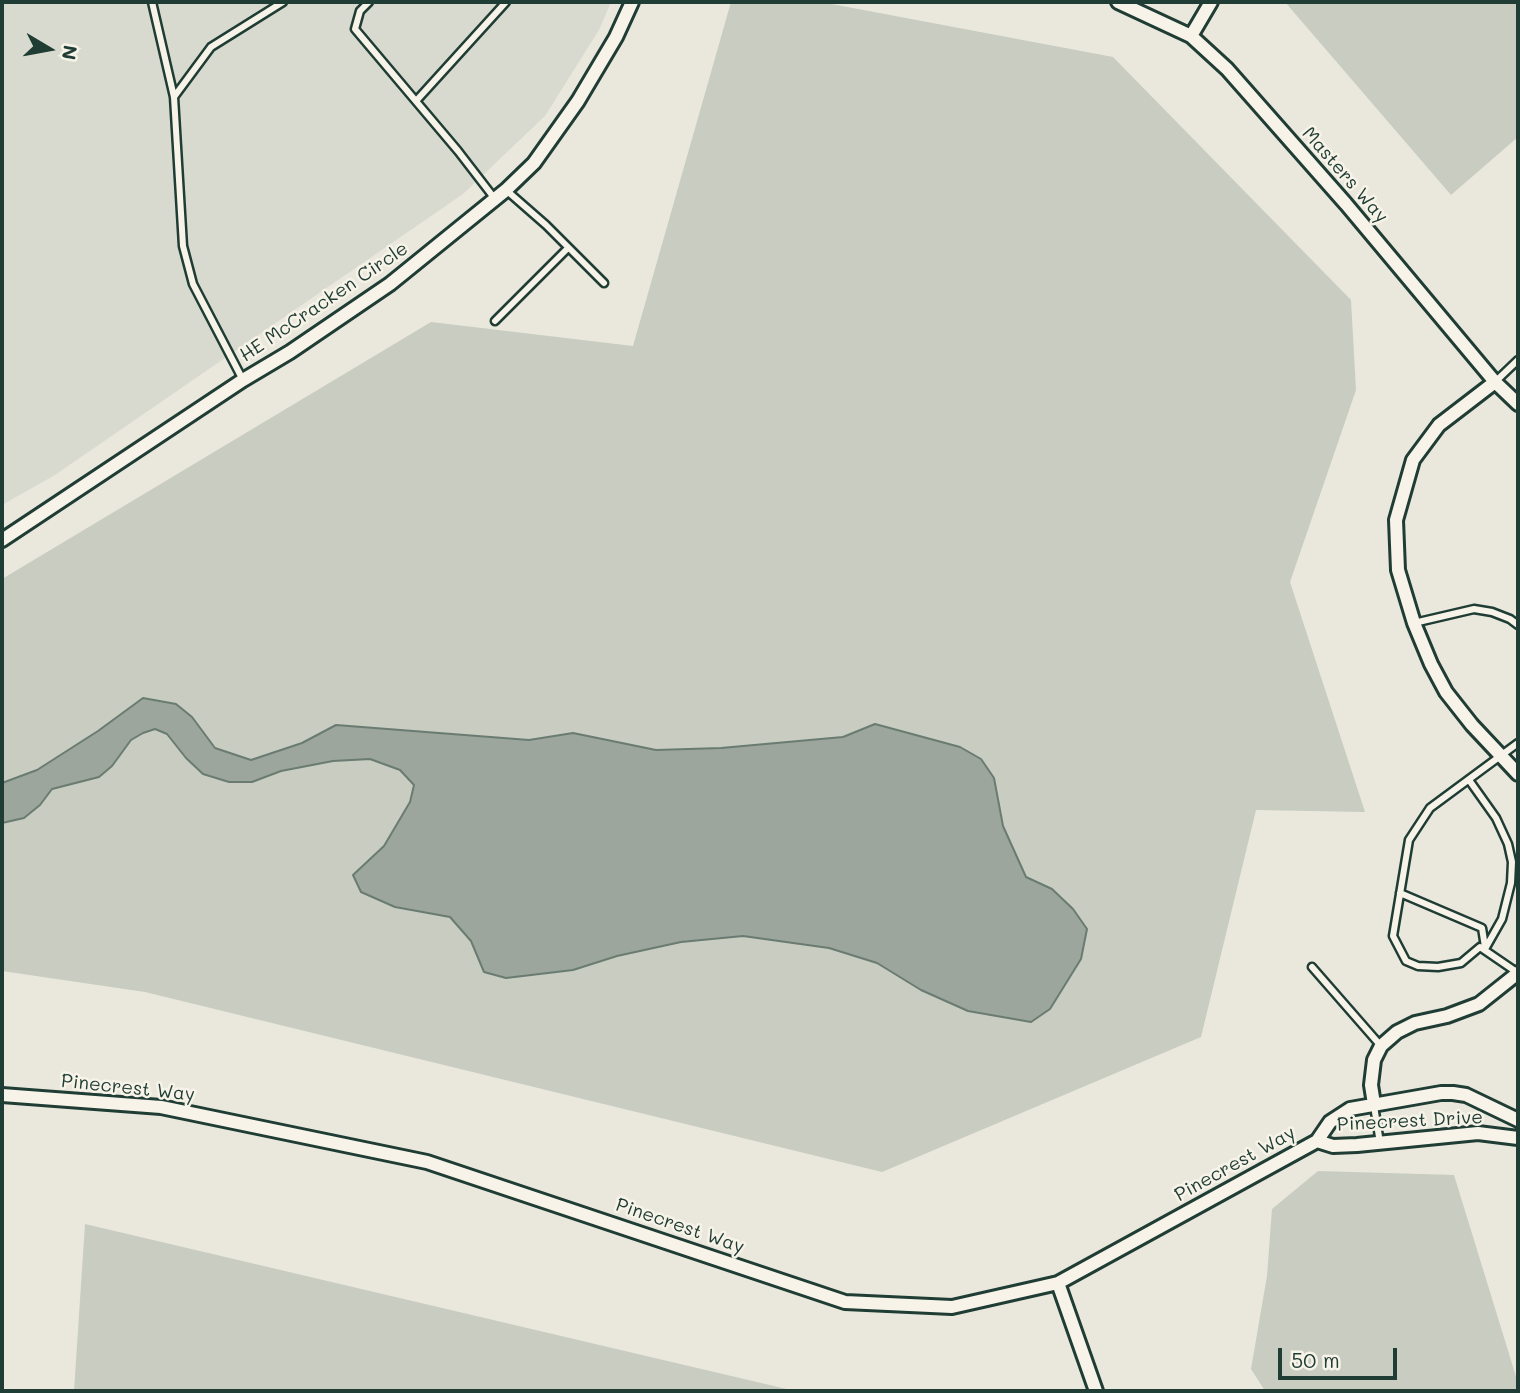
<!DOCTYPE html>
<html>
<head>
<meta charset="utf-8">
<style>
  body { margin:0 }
  #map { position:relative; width:1520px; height:1393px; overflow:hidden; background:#eae8dd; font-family:Mali,sans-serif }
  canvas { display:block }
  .frame { position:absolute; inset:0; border:4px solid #1f3d34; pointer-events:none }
  .north { position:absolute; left:14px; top:14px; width:70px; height:70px; -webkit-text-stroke:5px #f7f3e8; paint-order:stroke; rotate:100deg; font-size:19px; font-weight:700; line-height:28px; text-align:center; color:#1f3d34 }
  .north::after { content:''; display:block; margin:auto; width:24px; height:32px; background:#1f3d34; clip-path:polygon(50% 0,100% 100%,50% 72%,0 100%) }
  .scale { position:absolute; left:1278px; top:1348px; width:119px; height:32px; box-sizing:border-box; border:4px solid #1f3d34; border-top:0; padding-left:9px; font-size:21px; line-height:24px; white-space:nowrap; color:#1f3d34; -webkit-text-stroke:5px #f7f3e8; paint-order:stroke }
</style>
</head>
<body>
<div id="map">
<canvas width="1520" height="1393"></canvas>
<div class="frame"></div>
<div class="north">N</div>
<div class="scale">50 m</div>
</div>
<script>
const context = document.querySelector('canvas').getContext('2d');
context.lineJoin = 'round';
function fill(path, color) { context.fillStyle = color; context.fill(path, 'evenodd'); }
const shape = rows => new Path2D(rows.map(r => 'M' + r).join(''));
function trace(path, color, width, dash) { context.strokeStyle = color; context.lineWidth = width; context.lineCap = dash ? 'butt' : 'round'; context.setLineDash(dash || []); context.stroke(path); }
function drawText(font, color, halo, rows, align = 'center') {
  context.font = font + ' Mali,sans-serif'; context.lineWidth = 5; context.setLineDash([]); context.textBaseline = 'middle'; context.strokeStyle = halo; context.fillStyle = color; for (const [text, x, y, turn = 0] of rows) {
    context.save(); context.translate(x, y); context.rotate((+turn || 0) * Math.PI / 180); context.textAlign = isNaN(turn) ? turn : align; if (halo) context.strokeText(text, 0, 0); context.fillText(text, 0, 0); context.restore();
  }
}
fill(shape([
  [2,2,611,2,599,30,545,116,463,194,55,475,2,505]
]), '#d9dacf');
fill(shape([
  [731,2,821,2,1113,57,1351,300,1356,390,1290,582,1365,812,1256,810,1201,1037,882,1172,145,992,2,971,2,579,431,322,633,346],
  [1285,2,1515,2,1518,5,1518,137,1451,195],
  [1318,1171,1454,1175,1518,1383,1518,1391,1265,1391,1251,1369,1267,1276,1272,1209],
  [85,1224,795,1391,74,1391]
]), '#c8ccc1');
const water = shape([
  [143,698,176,704,192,717,215,748,251,760,302,743,336,725,529,740,573,733,656,750,721,748,843,737,875,724,960,747,981,759,994,778,1003,826,1026,877,1052,889,1073,909,1087,929,1081,959,1050,1009,1031,1022,968,1011,921,990,877,963,829,948,743,936,681,942,617,956,573,970,506,978,484,972,471,941,450,917,395,907,361,892,353,875,384,846,410,802,414,785,400,770,370,759,333,761,281,771,252,782,229,782,203,774,186,758,167,734,155,729,143,733,131,740,112,766,99,777,52,789,40,805,24,818,2,823,2,783,37,770,98,731,143,698]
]);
fill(water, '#9ca69c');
trace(water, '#6a7c72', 2);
const service = shape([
  [152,2,174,97,183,246,193,284,243,380],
  [369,2,360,11,355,29,458,151,495,199],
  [174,97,211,47,283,2],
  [416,101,506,2],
  [506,190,546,225,604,283],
  [495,321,568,248],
  [1495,382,1518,360],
  [1414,623,1474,609,1492,612,1510,619,1518,625],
  [1469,780,1496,818,1508,844,1512,862,1511,883,1502,919,1485,949],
  [1400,893,1482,928,1485,947],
  [1312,967,1381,1046],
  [1518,973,1480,947,1461,963,1438,967,1418,966,1406,961,1393,936,1409,840,1430,808,1518,743],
  [1374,1106,1380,1143]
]);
const minor = shape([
  [1118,2,1191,36,1227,69,1346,204,1495,382,1518,404],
  [1191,36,1211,2],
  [1495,382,1439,425,1413,460,1396,520,1398,570,1414,623,1431,664,1446,692,1472,725,1518,774],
  [2,540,243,380,290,352,390,284,506,190,534,163,578,101,616,37,632,2],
  [2,1095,161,1107,427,1162,845,1302,952,1307,1058,1283,1317,1141,1330,1122,1350,1109,1441,1093,1453,1093,1466,1095,1518,1120],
  [1374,1104,1371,1085,1374,1060,1381,1046,1397,1032,1415,1023,1447,1016,1479,1004,1518,973],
  [1317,1141,1333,1146,1357,1145,1478,1133,1518,1138],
  [1058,1283,1096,1391]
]);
trace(service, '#1f3d34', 11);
trace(minor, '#1f3d34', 18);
trace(service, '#f7f3e8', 6);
trace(minor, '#f7f3e8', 12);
drawText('19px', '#1f3d34', '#f7f3e8', [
  ["Masters Way",1345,175,49],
  ["HE McCracken Circle",324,302,-34],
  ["Pinecrest Way",128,1088,6],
  ["Pinecrest Drive",1410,1121,-3],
  ["Pinecrest Way",1235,1164,-29],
  ["Pinecrest Way",680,1226,19]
]);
</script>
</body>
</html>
